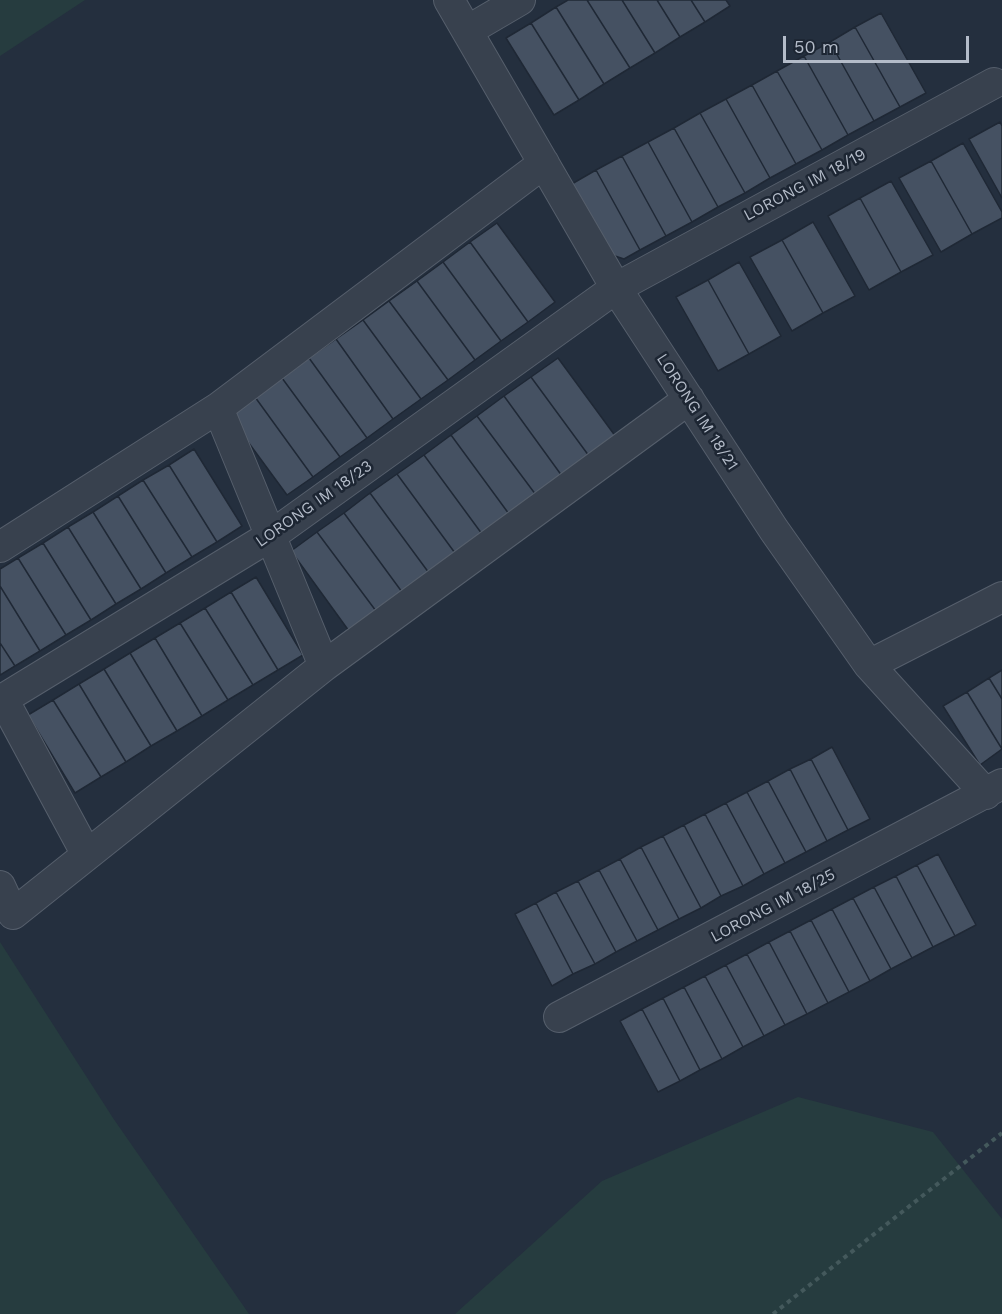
<!DOCTYPE html>
<html>
<head>
<meta charset="utf-8">
<style>
  body { margin:0 }
  #map { position:relative; width:1002px; height:1314px; overflow:hidden; background:#242f3e; font-family:"Work Sans",sans-serif }
  canvas { display:block }
  .scale { position:absolute; left:783px; top:36px; width:186px; height:27px; box-sizing:border-box; border:3px solid #b4bcc9; border-top:0; padding-left:8px; font-size:18px; line-height:21px; white-space:nowrap; color:#b4bcc9; -webkit-text-stroke:4px #1d2633; paint-order:stroke }
</style>
</head>
<body>
<div id="map">
<canvas width="1002" height="1314"></canvas>
<div class="scale">50 m</div>
</div>
<script>
const context = document.querySelector('canvas').getContext('2d');
context.lineJoin = 'round';
function fill(path, color) { context.fillStyle = color; context.fill(path, 'evenodd'); }
const shape = rows => new Path2D(rows.map(r => 'M' + r).join(''));
function trace(path, color, width, dash) { context.strokeStyle = color; context.lineWidth = width; context.lineCap = dash ? 'butt' : 'round'; context.setLineDash(dash || []); context.stroke(path); }
function drawText(font, color, halo, rows, align = 'center') {
  context.font = font + ' "Work Sans",sans-serif'; context.lineWidth = 5; context.setLineDash([]); context.textBaseline = 'middle'; context.strokeStyle = halo; context.fillStyle = color; for (const [text, x, y, turn = 0] of rows) {
    context.save(); context.translate(x, y); context.rotate((+turn || 0) * Math.PI / 180); context.textAlign = isNaN(turn) ? turn : align; if (halo) context.strokeText(text, 0, 0); context.fillText(text, 0, 0); context.restore();
  }
}
fill(shape([
  [0,0,85,0,0,56],
  [0,942,113,1118,249,1314,0,1314],
  [798,1097,933,1132,1002,1219,1002,1314,455,1314,602,1181]
]), '#263c3f');
const building = shape([
  [568,0,587,0,630,68,604,84,556,7,568,0],
  [587,0,622,0,655,53,630,68,587,0],
  [622,0,657,0,680,37,655,53,622,0],
  [657,0,691,0,705,22,680,37,657,0],
  [691,0,726,0,730,6,705,22,691,0],
  [556,7,604,84,579,100,531,23,556,7],
  [881,13,926,93,900,107,855,27,881,13],
  [531,23,579,100,554,115,506,38,531,23],
  [855,27,900,107,874,121,830,42,855,27],
  [830,42,874,121,848,135,804,56,830,42],
  [804,56,848,135,822,150,777,71,804,56],
  [777,71,822,150,796,164,752,85,777,71],
  [752,85,796,164,770,178,726,99,752,85],
  [726,99,770,178,745,193,700,113,726,99],
  [700,113,745,193,718,207,674,128,700,113],
  [1000,122,1002,126,1002,198,969,139,1000,122],
  [674,128,718,207,692,222,648,142,674,128],
  [648,142,692,222,666,236,622,156,648,142],
  [963,143,1002,212,1002,218,972,234,931,161,963,143],
  [622,156,666,236,640,250,596,170,622,156],
  [931,161,972,234,941,252,899,178,931,161],
  [596,170,640,250,624,259,609,254,570,185,596,170],
  [891,181,933,255,901,272,860,198,891,181],
  [860,198,901,272,869,290,828,216,860,198],
  [813,222,855,296,823,313,782,240,813,222],
  [497,223,555,302,528,322,470,242,497,223],
  [782,240,823,313,792,331,750,257,782,240],
  [470,242,528,322,501,341,443,262,470,242],
  [443,262,501,341,475,360,417,281,443,262],
  [739,262,781,336,749,354,708,280,739,262],
  [708,280,749,354,718,371,676,297,708,280],
  [417,281,475,360,448,380,389,301,417,281],
  [389,301,448,380,421,399,363,320,389,301],
  [363,320,421,399,393,419,336,339,363,320],
  [336,339,393,419,367,438,309,358,336,339],
  [309,358,367,438,340,457,282,378,309,358],
  [558,358,616,437,589,456,531,377,558,358],
  [531,377,589,456,562,476,504,396,531,377],
  [282,378,340,457,313,477,255,397,282,378],
  [504,396,562,476,536,495,477,416,504,396],
  [255,397,313,477,287,495,229,416,255,397],
  [477,416,536,495,509,514,451,435,477,416],
  [451,435,509,514,482,534,424,455,451,435],
  [194,449,242,526,217,542,169,465,194,449],
  [424,455,482,534,455,553,397,474,424,455],
  [169,465,217,542,192,557,143,480,169,465],
  [397,474,455,553,429,573,370,493,397,474],
  [143,480,192,557,166,573,118,496,143,480],
  [370,493,429,573,402,592,344,513,370,493],
  [118,496,166,573,141,589,93,512,118,496],
  [93,512,141,589,116,604,68,527,93,512],
  [344,513,402,592,376,611,317,532,344,513],
  [68,527,116,604,91,620,43,543,68,527],
  [317,532,376,611,349,631,291,551,317,532],
  [43,543,91,620,66,635,18,558,43,543],
  [18,558,66,635,40,651,0,586,0,569,18,558],
  [256,577,303,655,278,670,231,592,256,577],
  [0,586,40,651,15,666,0,643,0,586],
  [231,592,278,670,253,685,205,608,231,592],
  [205,608,253,685,228,700,180,623,205,608],
  [180,623,228,700,202,716,155,638,180,623],
  [155,638,202,716,177,731,130,653,155,638],
  [0,643,15,666,0,675,0,643],
  [130,653,177,731,151,746,104,669,130,653],
  [104,669,151,746,126,762,79,684,104,669],
  [1002,670,1002,699,989,678,1002,670],
  [989,678,1002,699,1002,749,967,692,989,678],
  [79,684,126,762,101,777,53,700,79,684],
  [967,692,1002,749,980,765,943,706,967,692],
  [53,700,101,777,75,793,28,715,53,700],
  [832,747,870,819,848,830,811,759,832,747],
  [811,759,848,830,827,841,790,769,811,759],
  [790,769,827,841,806,852,768,781,790,769],
  [768,781,806,852,785,863,747,792,768,781],
  [747,792,785,863,764,874,726,803,747,792],
  [726,803,764,874,743,886,705,814,726,803],
  [705,814,743,886,721,896,684,825,705,814],
  [684,825,721,896,701,908,663,836,684,825],
  [663,836,701,908,679,919,641,847,663,836],
  [641,847,679,919,658,930,620,859,641,847],
  [938,854,976,925,955,936,917,865,938,854],
  [620,859,658,930,637,941,599,870,620,859],
  [917,865,955,936,933,947,896,876,917,865],
  [599,870,637,941,616,952,578,881,599,870],
  [896,876,933,947,912,958,874,887,896,876],
  [578,881,616,952,595,964,556,892,578,881],
  [874,887,912,958,891,969,853,898,874,887],
  [556,892,595,964,573,974,536,903,556,892],
  [853,898,891,969,870,981,832,909,853,898],
  [536,903,573,974,552,986,515,914,536,903],
  [832,909,870,981,849,992,811,920,832,909],
  [811,920,849,992,828,1003,790,931,811,920],
  [790,931,828,1003,807,1014,769,942,790,931],
  [769,942,807,1014,785,1025,747,954,769,942],
  [747,954,785,1025,764,1036,726,965,747,954],
  [726,965,764,1036,743,1047,705,976,726,965],
  [705,976,743,1047,722,1059,684,987,705,976],
  [684,987,722,1059,700,1070,663,998,684,987],
  [663,998,700,1070,680,1081,642,1009,663,998],
  [642,1009,680,1081,658,1092,620,1021,642,1009]
]);
fill(building, '#455162');
trace(building, '#1f2835', 1.5);
const minor = shape([
  [449,0,616,288,774,530,869,665,986,794],
  [467,31,520,0],
  [218,408,324,666],
  [0,547,218,408,544,163],
  [869,665,1002,597],
  [3,699,87,855],
  [0,701,272,535,616,288,994,83],
  [0,886,13,914,324,666,689,399],
  [559,1017,1002,784]
]);
trace(minor, '#565f6c', 32);
trace(shape([
  [773,1314,1002,1133]
]), '#44595c', 4, [4.5, 4.5]);
trace(minor, '#38414e', 30);
drawText('16px', '#b4bcc9', '#1d2633', [
  ["LORONG IM 18/19",805,185,-28],
  ["LORONG IM 18/21",697,412,57],
  ["LORONG IM 18/23",314,504,-35],
  ["LORONG IM 18/25",773,906,-28]
]);
</script>
</body>
</html>
